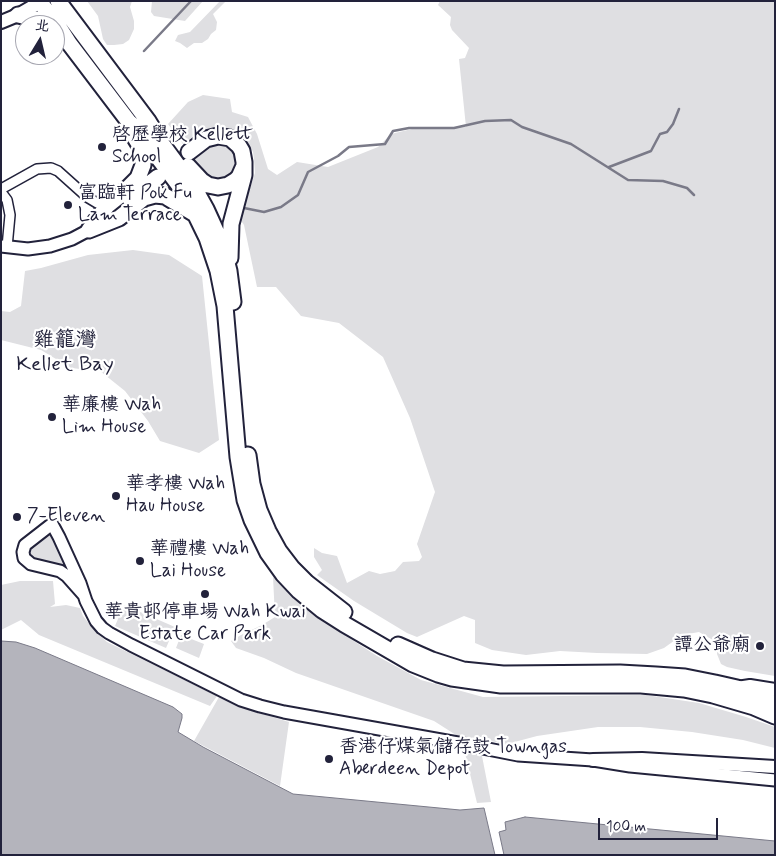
<!DOCTYPE html>
<html>
<head>
<meta charset="utf-8">
<style>
  body { margin:0 }
  #map { position:relative; width:776px; height:856px; overflow:hidden; background:#fff; font-family:Mynerve,"LXGW WenKai TC",sans-serif }
  canvas { display:block }
  .frame { position:absolute; inset:0; border:2px solid #22223b; pointer-events:none }
  .north { position:absolute; left:15px; top:15px; width:50px; height:50px; box-sizing:border-box; background:#fff; border:1px solid #a7a7b1; border-radius:50%; rotate:9deg; font-size:14px; font-weight:700; line-height:20px; text-align:center; color:#22223b }
  .north::after { content:''; display:block; margin:auto; width:18px; height:22px; background:#22223b; clip-path:polygon(50% 0,100% 100%,50% 72%,0 100%) }
  .scale { position:absolute; left:598px; top:818px; width:120px; height:22px; box-sizing:border-box; border:2px solid #22223b; border-top:0; padding-left:6px; font-size:15px; line-height:18px; white-space:nowrap; color:#22223b; -webkit-text-stroke:4px #fff; paint-order:stroke }
</style>
</head>
<body>
<div id="map">
<canvas width="776" height="856"></canvas>
<div class="frame"></div>
<div class="north">北</div>
<div class="scale">100 m</div>
</div>
<script>
const context = document.querySelector('canvas').getContext('2d');
context.lineJoin = 'round';
function fill(path, color) { context.fillStyle = color; context.fill(path, 'evenodd'); }
const shape = rows => new Path2D(rows.map(r => 'M' + r).join(''));
function trace(path, color, width, dash) { context.strokeStyle = color; context.lineWidth = width; context.lineCap = dash ? 'butt' : 'round'; context.setLineDash(dash || []); context.stroke(path); }
function drawText(font, color, halo, rows, align = 'center') {
  context.font = font + ' Mynerve,"LXGW WenKai TC",sans-serif'; context.lineWidth = 4.5; context.setLineDash([]); context.textBaseline = 'middle'; context.strokeStyle = halo; context.fillStyle = color; for (const [text, x, y, turn = 0] of rows) {
    context.save(); context.translate(x, y); context.rotate((+turn || 0) * Math.PI / 180); context.textAlign = isNaN(turn) ? turn : align; if (halo) context.strokeText(text, 0, 0); context.fillText(text, 0, 0); context.restore();
  }
}
fill(shape([
  [87,1,132,1,130,7,134,21,134,29,129,40,123,44,114,45,107,45,103,39,98,16],
  [152,1,203,1,185,21,154,16,151,12],
  [220,1,226,1,213,14,217,22,216,30,211,34,208,39,202,43,194,43,187,48,180,43,175,41,178,35,190,32],
  [440,1,775,1,775,676,745,671,727,667,721,664,717,654,718,643,699,632,682,635,664,648,647,654,597,653,560,651,526,655,492,650,475,643,475,620,464,616,417,637,407,633,354,601,317,575,322,570,314,557,314,548,322,553,337,556,347,583,369,571,380,574,395,571,403,562,419,561,422,557,417,544,435,492,410,418,383,357,339,323,301,316,276,287,257,287,244,225,240,219,255,173,254,159,253,152,248,142,241,134,231,129,221,126,204,129,183,144,168,124,188,102,203,95,230,99,232,112,248,117,257,134,268,169,277,175,297,162,328,167,378,147,391,134,416,128,466,127,459,59,465,58,469,48,452,30,450,25,451,17,438,5],
  [225,142,236,151,238,164,232,176,214,182,187,159,204,144],
  [133,250,169,255,202,276,219,440,199,453,160,441,148,421,125,391,100,371,71,368,41,350,1,340,1,311,10,312,21,306,25,271,41,268,88,255],
  [50,534,53,536,67,566,36,561,29,555,30,547,46,535],
  [273,577,323,621,377,656,421,680,483,697,646,695,699,703,746,717,775,727,775,748,743,740,692,732,640,727,598,727,537,736,507,744,456,735,434,721,296,673,264,658,236,648,231,641,241,635,262,625,275,617],
  [20,581,53,581,55,604,50,607,66,605,80,608,83,616,95,631,107,642,217,696,210,706,39,635,21,620,1,630,1,585],
  [124,605,175,627,166,648,115,626],
  [181,635,204,644,199,658,176,648],
  [219,697,243,708,289,722,280,786,194,741],
  [465,753,482,756,491,802,477,803]
]), '#dfdfe2');
const water = shape([
  [1,641,16,642,35,648,173,707,182,714,182,718,178,732,203,747,293,794,460,810,484,808,495,855,1,855,1,641],
  [525,817,775,841,775,855,504,855,499,832,506,830,505,822,525,817]
]);
fill(water, '#b4b4bc');
trace(water, '#7a7a88', 1);
trace(shape([
  [144,51,191,1],
  [609,167,651,151,660,134,667,132,673,124,679,109],
  [244,208,264,212,281,207,298,195,308,172,338,156,349,147,385,144,393,131,409,128,454,128,485,121,511,120,522,127,571,144,628,180,663,181,687,188,694,195]
]), '#7a7a88', 2.5);
const minor = shape([
  [1,189,37,169,51,168,58,171,87,197,97,203,107,206],
  [1,192,7,200,10,215,7,247]
]);
const tertiary = shape([
  [1,246,28,249,50,246,72,239,89,230],
  [83,594,67,576,60,571,31,564,24,558,23,552,25,545,52,524,59,537,80,583,86,601,96,621,102,628,109,633,131,645,241,700,260,706,284,712,458,743,518,755,593,760,630,766,775,780]
]);
const secondary = shape([
  [1,22,18,15,42,1],
  [737,688,750,686,775,690],
  [593,760,642,759,775,767]
]);
const primary = shape([
  [39,1,57,24,69,43,129,122,135,127,184,192,189,201,207,238,218,271,225,306,238,457,245,500,252,520,268,553,283,574,299,591,322,610,344,624,413,664,438,674,452,678,501,685,641,685,684,689,713,695,754,707,775,716],
  [58,1,148,121,162,144,195,189,206,209,222,244,229,271,233,302],
  [18,15,36,19,45,25],
  [189,152,206,139,218,136,230,138,239,146,242,151,244,162,244,175,231,224,230,258],
  [188,166,202,181,208,185,218,187,228,185,236,180,239,177,243,168],
  [130,199,158,177],
  [89,230,107,206,122,194,138,178,143,165,143,157,140,146,134,136],
  [89,230,119,218,144,198,155,195,165,196,195,214],
  [248,455,252,484,259,510,268,531,279,551,292,568,307,583,344,612],
  [398,645,432,660,463,670,503,674,620,673,656,675,685,677,715,683,737,688,775,704]
]);
trace(minor, '#22223b', 12);
trace(tertiary, '#22223b', 15);
trace(secondary, '#22223b', 16);
trace(primary, '#22223b', 19);
trace(minor, '#fff', 9);
trace(tertiary, '#fff', 11);
trace(secondary, '#fff', 12);
trace(primary, '#fff', 15);
for (const [x, y, r, color] of [
  [102,147,5,"#22223b"],
  [68,205,5,"#22223b"],
  [52,417,5,"#22223b"],
  [116,496,5,"#22223b"],
  [17,517,5,"#22223b"],
  [140,561,5,"#22223b"],
  [205,594,5,"#22223b"],
  [760,646,5,"#22223b"],
  [329,759,5,"#22223b"]
]) { const dot = new Path2D(); dot.arc(x, y, r, 0, 2 * Math.PI); context.fillStyle = color; context.fill(dot); trace(dot, '#fff', 2); }
drawText('19px', '#22223b', '#fff', [
  ["啓歷學校 Kellett",112,136],
  ["School",112,158],
  ["富臨軒 Pok Fu",78,194],
  ["Lam Terrace",78,216],
  ["華廉樓 Wah",62,406],
  ["Lim House",62,428],
  ["華孝樓 Wah",126,485],
  ["Hau House",126,507],
  ["7-Eleven",27,517],
  ["華禮樓 Wah",150,550],
  ["Lai House",150,572],
  ["華貴邨停車場 Wah Kwai",205,613,"center"],
  ["Estate Car Park",205,635,"center"],
  ["譚公爺廟",750,646,"right"],
  ["香港仔煤氣儲存鼓 Towngas",339,748],
  ["Aberdeen Depot",339,770]
], 'left');
drawText('21px', '#22223b', '#fff', [
  ["雞籠灣",65,342],
  ["Kellet Bay",65,366]
]);
</script>
</body>
</html>
